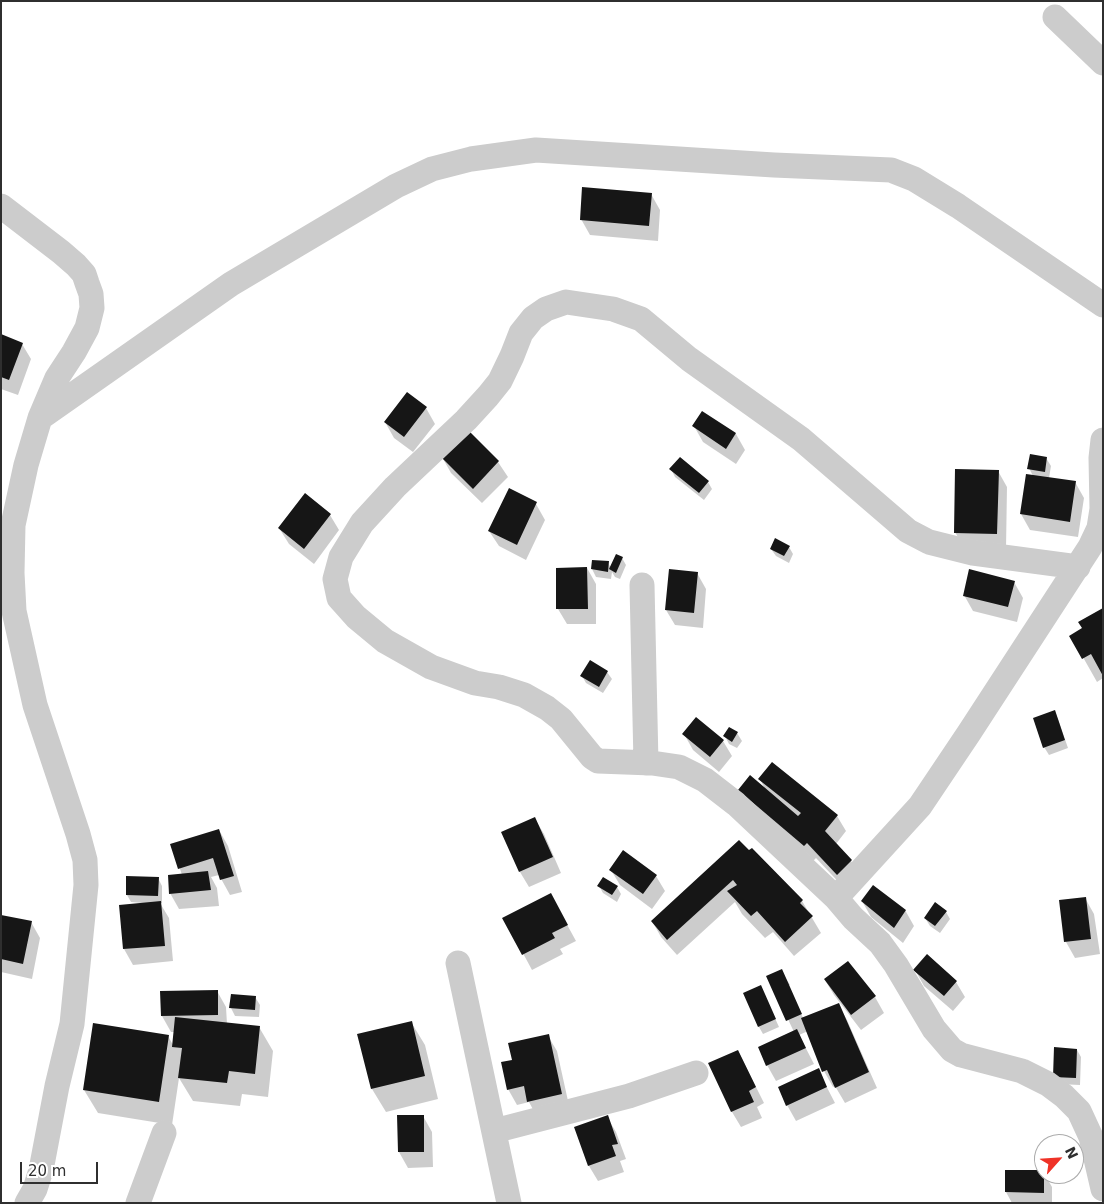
<!DOCTYPE html>
<html>
<head>
<meta charset="utf-8">
<style>
  body { margin:0 }
  #map { position:relative; width:1104px; height:1204px; overflow:hidden; background:#fff; font-family:"DejaVu Sans",sans-serif }
  canvas { display:block }
  .frame { position:absolute; inset:0; border:2px solid #2f2f2f; pointer-events:none }
  .north { position:absolute; left:1034px; top:1134px; width:50px; height:50px; box-sizing:border-box; background:#fff; border:1px solid #acacac; border-radius:50%; rotate:64deg; font-size:14px; font-weight:700; line-height:20px; text-align:center; color:#2f2f2f }
  .north::after { content:''; display:block; margin:auto; width:18px; height:22px; background:#ef3227; clip-path:polygon(50% 0,100% 100%,50% 72%,0 100%) }
  .scale { position:absolute; left:20px; top:1162px; width:78px; height:22px; box-sizing:border-box; border:2px solid #2f2f2f; border-top:0; padding-left:6px; font-size:15px; line-height:18px; white-space:nowrap; color:#2f2f2f; -webkit-text-stroke:4px #fff; paint-order:stroke }
</style>
</head>
<body>
<div id="map">
<canvas width="1104" height="1204"></canvas>
<div class="frame"></div>
<div class="north">N</div>
<div class="scale">20 m</div>
</div>
<script>
const context = document.querySelector('canvas').getContext('2d');
context.lineJoin = 'round';
function fill(path, color) { context.fillStyle = color; context.fill(path, 'evenodd'); }
const shape = rows => new Path2D(rows.map(r => 'M' + r).join(''));
function trace(path, color, width, dash) { context.strokeStyle = color; context.lineWidth = width; context.lineCap = dash ? 'butt' : 'round'; context.setLineDash(dash || []); context.stroke(path); }
fill(shape([
  [651,194,660,210,658,241,590,235,581,219],
  [1,335,22,344,31,359,18,395,1,389],
  [426,408,435,424,413,452,394,438,385,422],
  [702,412,736,434,745,450,736,464,703,442,694,426],
  [468,432,498,462,508,477,482,503,451,473,442,457],
  [1046,458,1051,466,1049,478,1075,482,1084,498,1078,537,1030,530,1021,514,1033,476,1029,468],
  [671,469,708,482,712,489,704,500,675,477],
  [998,471,1007,487,1006,549,964,548,955,532],
  [510,490,536,504,545,520,526,560,499,546,489,531],
  [330,515,339,530,314,564,289,544,279,528],
  [789,547,793,554,789,563,776,556,771,549],
  [622,558,626,565,620,579,615,577,612,572,611,579,596,577,592,569,608,563,611,568],
  [587,568,596,584,596,624,567,624,558,609],
  [697,573,706,589,703,628,675,625,666,610],
  [1014,582,1023,598,1017,622,973,611,964,595],
  [1103,610,1103,678,1097,682,1071,636,1084,629],
  [607,672,612,679,603,693,586,683,582,676],
  [1054,712,1058,719,1068,748,1049,755,1044,747],
  [737,733,742,741,737,748,729,744,725,736],
  [684,734,723,741,732,756,719,772,693,750],
  [772,764,837,816,846,831,836,844,851,861,860,876,846,890,816,858,813,861,748,805,739,790,766,791,760,779],
  [535,819,544,834,561,873,529,887,520,872],
  [219,830,228,846,242,892,230,895,219,875,211,877,217,888,219,906,179,909,170,893,182,875,172,844],
  [752,849,802,901,821,933,794,956,773,932,765,938,742,914,735,902,677,955,661,937,652,921],
  [611,870,656,876,665,891,652,909,620,885],
  [158,878,162,886,162,903,160,903,169,918,173,961,133,965,124,949,120,906,142,904,142,903,131,902,127,895],
  [599,886,617,887,621,894,617,902,603,893],
  [1085,898,1094,914,1100,954,1075,958,1066,942,1060,901],
  [862,901,905,910,914,926,903,943,871,917],
  [559,910,576,941,560,949,563,954,532,970,504,918],
  [946,912,950,919,940,933,930,926,925,918],
  [1,916,31,922,40,938,32,979,1,972],
  [848,963,875,997,884,1013,861,1030,834,995,825,980],
  [781,970,790,985,788,985,804,1020,838,1004,847,1020,877,1088,845,1103,835,1086,833,1087,824,1071,808,1031,799,1035,814,1064,776,1081,767,1065,794,1032,768,977],
  [915,970,956,982,965,997,953,1011,924,986],
  [217,991,226,1007,227,1024,259,1027,273,1051,268,1097,242,1094,240,1106,193,1101,179,1078,172,1125,98,1113,84,1090,168,1036,173,1045,175,1032,171,1032,162,1016],
  [764,994,779,1027,763,1034,759,1027],
  [232,995,255,997,260,1005,259,1017,235,1016,231,1008],
  [411,1022,425,1045,438,1099,386,1112,372,1089],
  [548,1036,557,1051,570,1110,537,1117,529,1102,517,1105,508,1089,513,1060],
  [1056,1049,1077,1050,1081,1057,1080,1085,1058,1084],
  [738,1051,764,1103,757,1107,762,1118,741,1127,732,1112,710,1064],
  [818,1070,835,1103,796,1121,787,1105],
  [423,1116,432,1132,433,1167,408,1168,399,1152],
  [607,1117,616,1132,626,1159,620,1161,624,1172,598,1181,589,1166,575,1128],
  [1044,1173,1052,1187,1052,1203,1012,1203,1006,1192]
]), '#0003');
fill(shape([
  [582,187,652,193,649,226,580,220],
  [1,334,23,343,9,380,1,377],
  [407,392,427,407,404,437,384,422],
  [702,411,736,433,726,449,692,426],
  [468,430,499,461,473,489,441,457],
  [1030,454,1047,457,1045,472,1027,469],
  [680,457,709,481,699,493,669,469],
  [955,469,999,470,997,534,954,533],
  [1026,474,1076,481,1070,522,1020,514],
  [509,488,537,502,517,545,488,531],
  [305,493,331,514,304,549,278,528],
  [775,538,790,546,784,556,770,549],
  [616,554,623,557,616,573,609,569],
  [592,560,609,561,608,572,591,569],
  [587,567,588,609,556,609,556,568],
  [669,569,698,572,694,613,665,610],
  [969,569,1015,581,1008,607,963,596],
  [1103,608,1103,676,1091,654,1082,659,1069,636,1082,628,1078,622],
  [590,660,608,671,599,687,580,676],
  [1055,710,1065,740,1043,748,1033,718],
  [696,717,724,740,710,757,682,734],
  [729,727,738,732,732,742,723,736],
  [772,762,838,815,825,831,852,860,837,875,807,843,804,846,738,790,750,775,798,816,801,813,758,779],
  [535,817,553,857,519,872,501,832],
  [219,829,234,876,220,880,213,858,178,869,170,844],
  [739,840,749,850,752,848,803,900,800,903,813,916,785,942,757,911,751,916,727,891,737,885,733,880,667,940,651,921],
  [623,850,657,875,643,894,609,870],
  [208,871,211,890,169,894,168,875],
  [126,876,159,877,158,896,126,895],
  [603,877,618,886,612,895,597,886],
  [873,885,906,910,894,928,861,901],
  [551,893,568,925,552,933,555,938,522,955,502,918],
  [1086,897,1091,939,1064,942,1059,900],
  [161,901,165,946,123,949,119,905],
  [935,902,947,911,935,926,924,918],
  [1,915,32,921,23,964,1,959],
  [927,954,957,981,944,996,913,970],
  [848,961,876,996,851,1015,824,979],
  [782,969,802,1014,786,1021,766,976],
  [761,985,776,1019,758,1027,743,993],
  [218,990,218,1015,161,1016,160,991],
  [231,994,256,996,255,1010,229,1008],
  [839,1003,869,1072,835,1088,827,1070,822,1072,801,1018],
  [175,1017,260,1026,255,1074,229,1071,227,1083,178,1078,182,1048,172,1047],
  [412,1021,425,1076,371,1089,357,1034],
  [93,1023,169,1035,159,1102,83,1090],
  [797,1029,806,1048,766,1066,758,1047],
  [549,1034,562,1094,527,1102,524,1086,507,1090,501,1062,512,1060,508,1043],
  [1054,1047,1077,1049,1076,1078,1053,1077],
  [738,1050,756,1087,749,1091,754,1102,731,1112,708,1063],
  [819,1068,827,1087,786,1106,778,1087],
  [397,1115,424,1115,424,1152,398,1152],
  [608,1115,618,1144,612,1145,616,1156,588,1166,574,1127],
  [1005,1170,1044,1170,1044,1193,1005,1192]
]), '#161616');
trace(shape([
  [1055,17,1103,63],
  [1,206,61,252,76,265,84,274,87,283,91,294,92,308,87,328,74,352,57,378,40,418,26,465,13,525,12,573,14,611,35,705,78,834,85,860,86,885,72,1024,57,1086,41,1170,35,1189,27,1203],
  [40,418,231,284,396,186,432,169,471,159,536,150,774,165,891,170,914,179,958,206,1103,305],
  [1078,567,973,553,929,542,908,531,801,439,689,359,641,319,613,309,566,302,546,309,533,318,521,333,512,356,500,381,488,396,466,420,395,487,362,523,341,557,335,579,339,598,356,617,385,641,431,667,475,683,499,687,524,695,547,708,561,719,592,757,598,761,652,763,679,767,705,780,736,804,836,898,853,918,880,943,896,965,934,1029,952,1050,961,1055,1022,1071,1048,1084,1064,1096,1079,1111,1091,1137,1103,1189],
  [642,585,646,763],
  [836,898,920,806,969,733,1090,547,1099,528,1102,509,1101,458,1103,440],
  [458,963,509,1203],
  [494,1131,629,1096,696,1073],
  [138,1203,164,1133]
]), '#ccc', 25);
</script>
</body>
</html>
